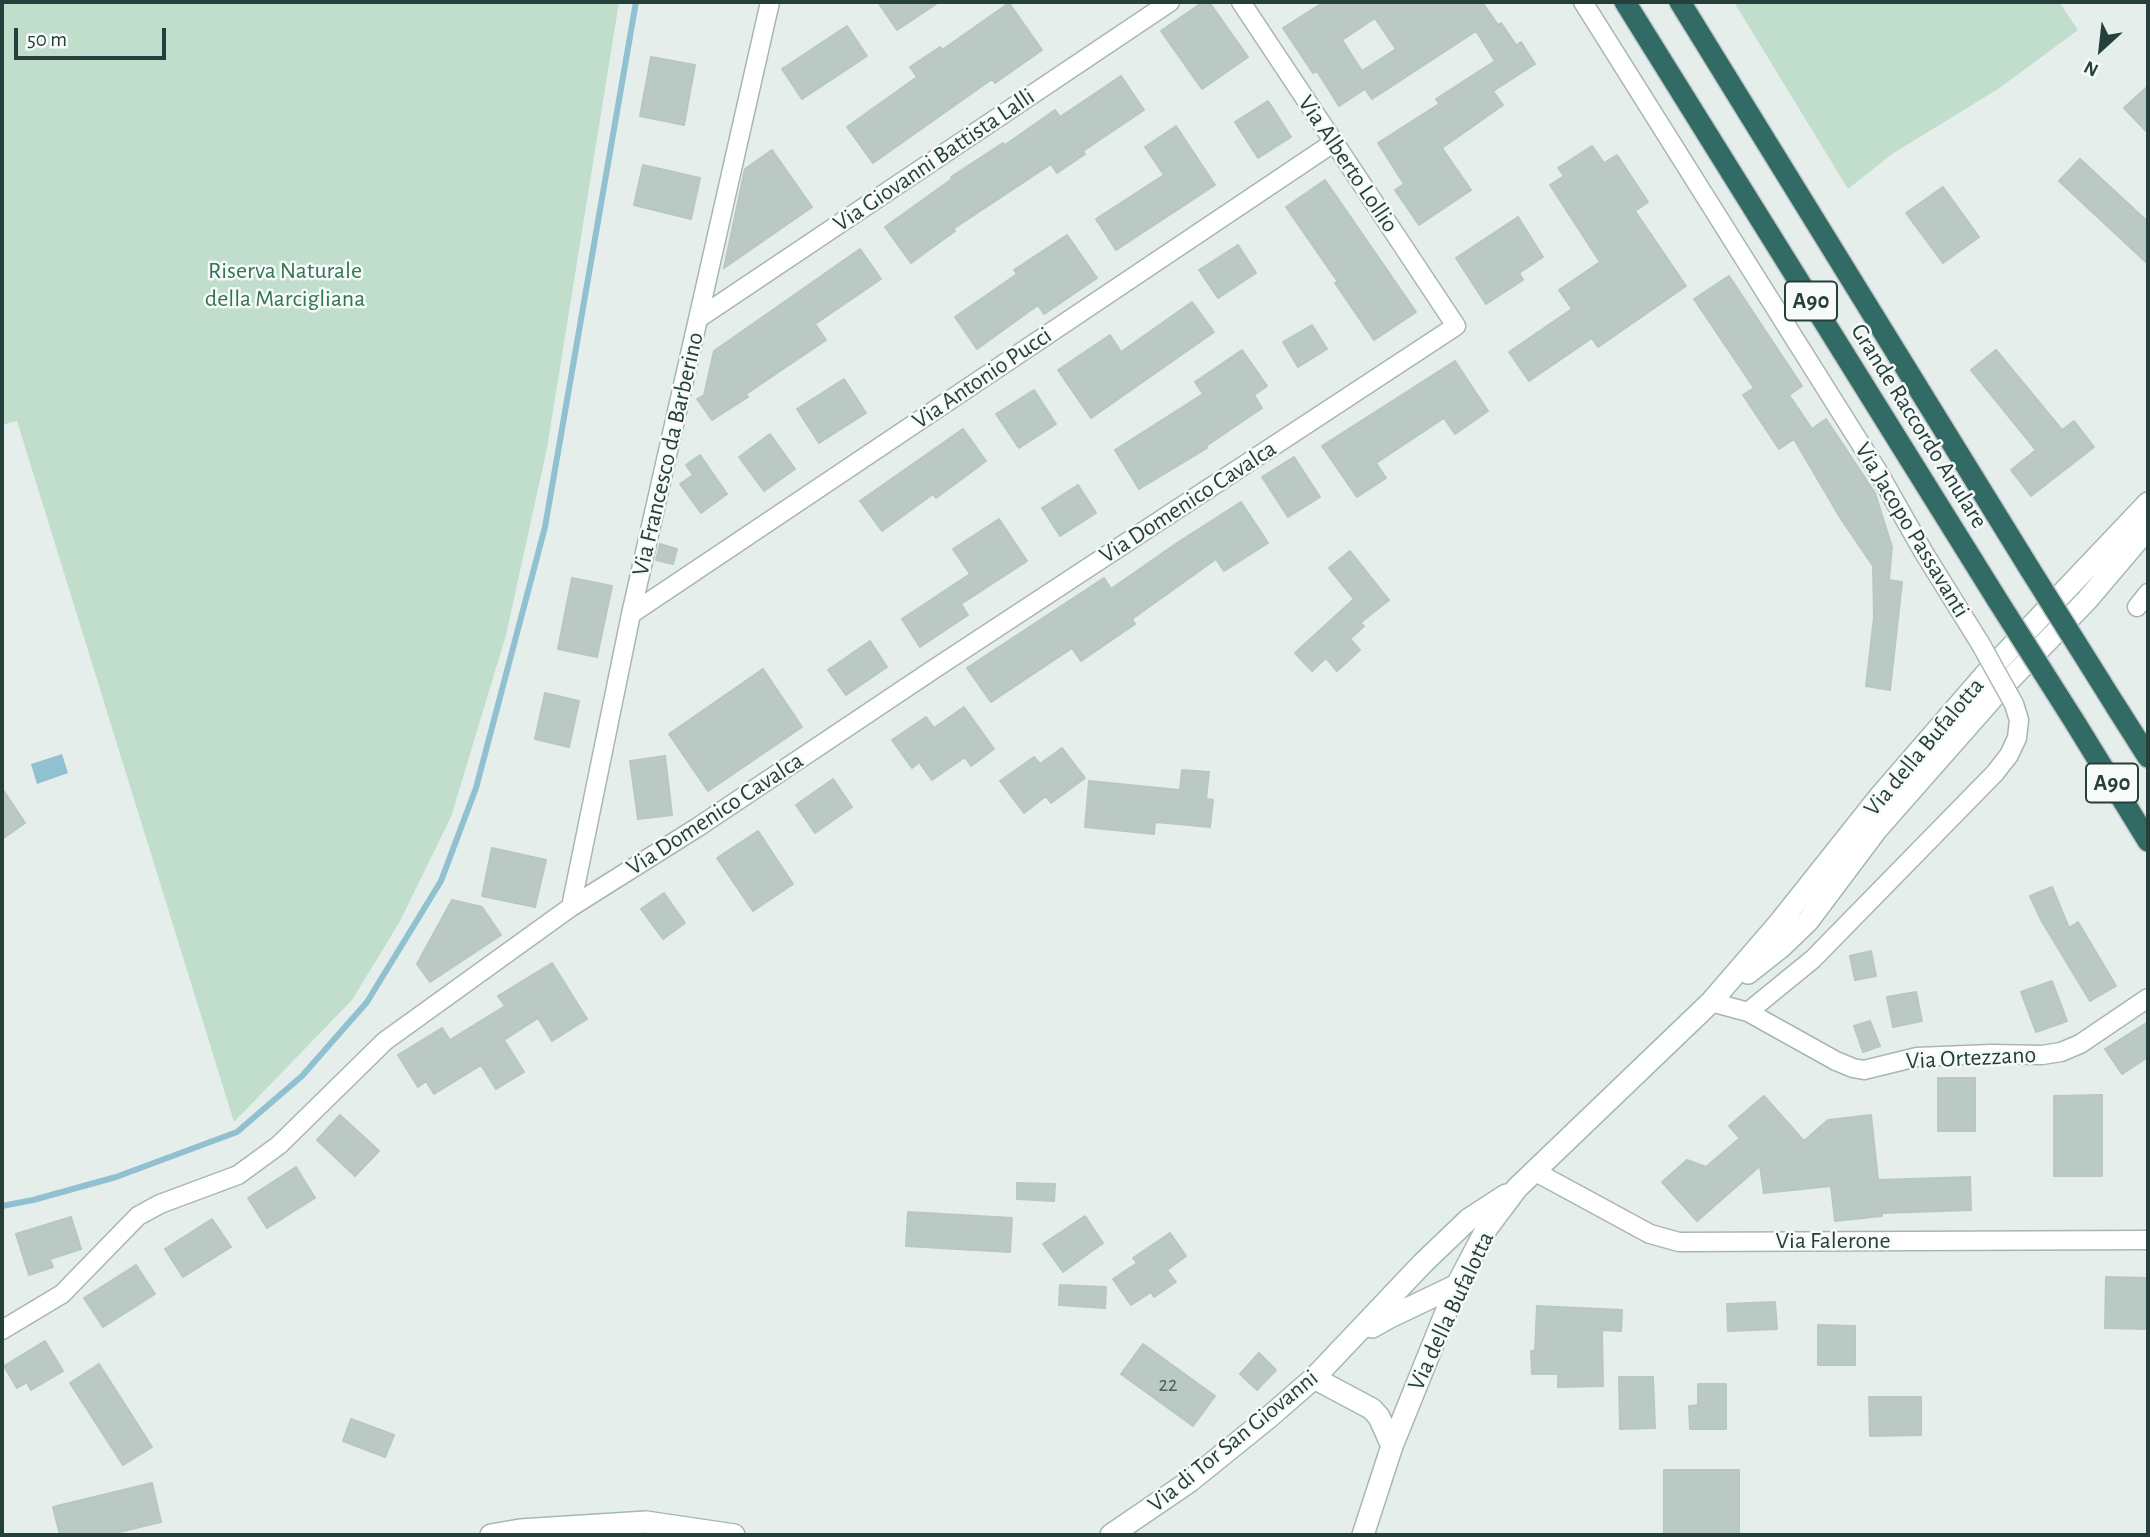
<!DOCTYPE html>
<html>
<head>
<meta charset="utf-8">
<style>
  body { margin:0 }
  #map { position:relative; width:2150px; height:1537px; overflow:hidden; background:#e6eeeb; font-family:"Alegreya Sans",sans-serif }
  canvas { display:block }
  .frame { position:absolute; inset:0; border:4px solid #253f3b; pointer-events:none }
  .north { position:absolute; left:2066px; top:14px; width:70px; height:70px; -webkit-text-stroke:5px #f6faf9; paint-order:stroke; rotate:207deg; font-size:19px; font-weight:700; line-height:28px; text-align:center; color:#253f3b }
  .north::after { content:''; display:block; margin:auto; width:24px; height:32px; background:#253f3b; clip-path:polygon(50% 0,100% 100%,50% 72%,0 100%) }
  .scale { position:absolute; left:14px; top:28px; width:152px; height:32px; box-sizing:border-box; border:4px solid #253f3b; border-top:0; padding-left:9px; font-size:21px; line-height:24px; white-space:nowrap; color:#253f3b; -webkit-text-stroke:5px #f6faf9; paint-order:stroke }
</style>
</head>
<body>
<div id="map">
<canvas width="2150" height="1537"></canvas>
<div class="frame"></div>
<div class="north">N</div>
<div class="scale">50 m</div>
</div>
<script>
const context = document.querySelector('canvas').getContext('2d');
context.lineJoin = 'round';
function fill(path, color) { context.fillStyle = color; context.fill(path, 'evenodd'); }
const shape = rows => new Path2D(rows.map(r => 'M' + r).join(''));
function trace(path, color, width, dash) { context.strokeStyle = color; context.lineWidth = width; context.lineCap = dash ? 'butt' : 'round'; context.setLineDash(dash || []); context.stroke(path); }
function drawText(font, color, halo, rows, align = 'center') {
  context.font = font + ' "Alegreya Sans",sans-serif'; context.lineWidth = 5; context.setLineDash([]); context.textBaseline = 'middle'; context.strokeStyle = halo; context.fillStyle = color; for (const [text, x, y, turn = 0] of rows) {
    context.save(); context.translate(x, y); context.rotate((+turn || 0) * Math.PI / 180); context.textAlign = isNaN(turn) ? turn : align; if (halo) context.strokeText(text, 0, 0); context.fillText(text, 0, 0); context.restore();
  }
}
fill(shape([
  [2,2,619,2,547,448,506,635,451,817,399,923,352,1000,234,1122,17,421,2,425],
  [1734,2,2059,2,2078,30,1998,89,1892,154,1848,189]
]), '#c0decb');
fill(shape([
  [62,754,68,773,37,784,31,764]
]), '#91c0d0');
trace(shape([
  [2,1206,33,1200,116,1177,237,1132,302,1076,367,1002,441,881,476,788,545,527,636,2]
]), '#91c0d0', 6);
const building = shape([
  [878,2,939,2,897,30,878,2],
  [1203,2,1209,2,1248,57,1202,89,1161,31,1203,2],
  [1324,2,1482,2,1498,25,1501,23,1516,45,1521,42,1535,64,1493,91,1503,105,1442,148,1471,190,1419,225,1395,190,1404,184,1378,143,1439,104,1436,99,1495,61,1476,31,1372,99,1365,89,1339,106,1317,71,1313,73,1283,28,1324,2],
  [1375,18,1396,49,1362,71,1342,40,1375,18],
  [1009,3,1042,50,995,83,992,79,873,163,847,127,917,77,910,67,940,47,942,50,1009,3],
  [847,26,867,56,802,99,782,69,847,26],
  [651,57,695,65,684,125,640,116,651,57],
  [1121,76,1144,110,1083,151,1085,154,1057,173,1051,164,953,229,955,231,911,263,885,227,952,179,951,177,1003,143,1005,145,1055,110,1060,117,1121,76],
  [2148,86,2148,133,2124,108,2148,86],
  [1268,101,1291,137,1258,158,1235,122,1268,101],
  [1176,126,1215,185,1116,250,1096,219,1164,175,1145,147,1176,126],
  [1592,146,1604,163,1617,155,1648,202,1635,211,1686,286,1598,347,1592,338,1529,381,1509,352,1572,309,1559,290,1600,262,1550,185,1564,176,1558,168,1592,146],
  [772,150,812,207,724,268,745,169,772,150],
  [2080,159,2148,222,2148,264,2059,181,2080,159],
  [643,165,700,178,691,219,634,205,643,165],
  [1325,180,1416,312,1374,340,1335,283,1338,282,1286,207,1325,180],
  [1943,187,1979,237,1943,263,1906,213,1943,187],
  [1518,217,1543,257,1519,273,1523,280,1486,304,1456,258,1518,217],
  [1067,235,1097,278,1044,314,1038,305,977,349,955,317,1017,274,1014,270,1067,235],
  [1238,245,1256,273,1218,298,1199,270,1238,245],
  [860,249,881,279,815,324,826,340,746,394,748,397,712,420,697,399,704,395,714,351,860,249],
  [1729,276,1802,386,1789,395,1812,429,1826,419,1875,493,1892,547,1889,580,1902,582,1890,690,1866,686,1874,617,1873,566,1841,519,1794,439,1779,449,1743,395,1754,388,1694,299,1729,276],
  [1192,302,1214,332,1091,418,1058,370,1110,335,1121,352,1192,302],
  [1312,325,1327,349,1298,367,1283,342,1312,325],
  [1242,350,1267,386,1254,395,1262,408,1206,446,1207,448,1139,489,1115,450,1203,394,1195,382,1242,350],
  [1996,350,2062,430,2074,421,2094,447,2031,496,2011,470,2036,450,1971,370,1996,350],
  [1455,361,1488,411,1455,434,1444,418,1376,463,1386,478,1357,497,1322,446,1455,361],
  [844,379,866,413,819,443,797,409,844,379],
  [1034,390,1056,424,1019,448,996,414,1034,390],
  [963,429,986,461,936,498,933,494,882,531,860,501,963,429],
  [770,434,795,469,764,491,739,457,770,434],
  [700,455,727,494,701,513,680,484,693,475,686,465,700,455],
  [1294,457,1320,497,1288,517,1262,477,1294,457],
  [1078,485,1096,513,1060,536,1042,508,1078,485],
  [1241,502,1268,543,1224,571,1216,559,1132,619,1135,624,1081,661,1072,648,991,702,967,668,1104,578,1111,589,1177,543,1241,502],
  [999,519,1027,561,961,604,968,615,920,647,902,619,970,574,953,549,999,519],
  [660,544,677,549,673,564,656,560,660,544],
  [1350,551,1389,600,1360,623,1364,626,1350,639,1360,650,1337,671,1326,658,1312,671,1295,653,1354,599,1329,568,1350,551],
  [572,578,612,586,597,657,558,649,572,578],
  [870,641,887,667,846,695,828,670,870,641],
  [763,669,802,727,708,791,669,734,763,669],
  [545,693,579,701,569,747,535,739,545,693],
  [964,707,994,749,971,766,965,757,932,780,919,762,912,768,892,740,926,717,934,728,964,707],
  [1062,748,1085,778,1051,803,1046,796,1024,813,1000,781,1034,757,1040,764,1062,748],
  [665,756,672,815,638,819,630,761,665,756],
  [1182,770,1209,772,1206,799,1213,800,1210,827,1155,822,1154,834,1085,827,1089,781,1180,790,1182,770],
  [833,779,852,807,815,833,796,805,833,779],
  [2,788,25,823,2,839,2,788],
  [758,831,793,884,753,911,717,858,758,831],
  [492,848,546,860,535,907,482,896,492,848],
  [2052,887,2069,928,2078,922,2116,986,2090,1001,2041,920,2030,896,2052,887],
  [664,893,685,923,663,939,641,909,664,893],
  [452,900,482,907,501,935,430,982,417,964,452,900],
  [1871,951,1876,976,1855,980,1850,956,1871,951],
  [552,963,587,1019,552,1041,538,1018,504,1040,524,1072,496,1089,481,1065,434,1094,426,1081,418,1087,398,1055,442,1028,450,1040,505,1006,498,996,552,963],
  [2052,981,2067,1021,2036,1032,2021,992,2052,981],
  [1916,992,1922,1021,1893,1027,1887,997,1916,992],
  [1870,1021,1880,1046,1863,1052,1854,1026,1870,1021],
  [2148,1022,2148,1057,2122,1074,2105,1049,2148,1022],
  [1938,1078,1975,1078,1975,1131,1938,1131,1938,1078],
  [2102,1095,2102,1176,2054,1176,2054,1096,2102,1095],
  [1764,1096,1804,1141,1828,1120,1871,1115,1878,1180,1970,1177,1971,1210,1882,1213,1882,1216,1835,1221,1831,1186,1764,1193,1760,1166,1697,1221,1662,1182,1687,1160,1706,1167,1740,1138,1729,1126,1764,1096],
  [340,1115,379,1151,355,1176,317,1140,340,1115],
  [296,1167,315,1198,267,1228,248,1198,296,1167],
  [1017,1183,1055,1184,1054,1201,1017,1199,1017,1183],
  [908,1212,1012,1218,1010,1252,906,1246,908,1212],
  [1085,1216,1103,1243,1063,1272,1043,1244,1085,1216],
  [71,1217,81,1249,50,1259,53,1267,29,1275,16,1234,71,1217],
  [212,1219,231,1247,183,1277,165,1249,212,1219],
  [1170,1233,1186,1256,1167,1270,1176,1282,1154,1297,1151,1292,1131,1305,1113,1279,1137,1263,1133,1258,1170,1233],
  [136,1265,155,1294,103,1327,84,1298,136,1265],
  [2106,1277,2148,1278,2148,1329,2105,1328,2106,1277],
  [1060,1285,1106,1287,1105,1308,1059,1305,1060,1285],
  [1775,1302,1777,1329,1728,1331,1727,1304,1775,1302],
  [1537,1306,1622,1310,1621,1331,1602,1330,1603,1386,1558,1387,1558,1374,1532,1374,1531,1351,1535,1351,1537,1306],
  [1818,1325,1855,1326,1855,1365,1818,1365,1818,1325],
  [45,1341,63,1371,31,1390,27,1382,17,1388,4,1366,45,1341],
  [1143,1344,1215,1396,1193,1426,1121,1374,1143,1344],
  [1259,1353,1276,1370,1257,1390,1240,1374,1259,1353],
  [99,1364,152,1447,123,1465,70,1383,99,1364],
  [1619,1377,1653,1377,1655,1428,1620,1429,1619,1377],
  [1698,1384,1726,1384,1726,1429,1690,1429,1689,1406,1698,1405,1698,1384],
  [1869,1397,1921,1397,1921,1435,1870,1436,1869,1397],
  [351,1419,394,1435,385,1457,343,1441,351,1419],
  [1664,1470,1739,1470,1739,1535,1664,1535,1664,1470],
  [152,1483,161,1522,107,1535,60,1535,53,1507,152,1483]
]);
fill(building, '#bbc9c4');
trace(building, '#b8c7c3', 2);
const street = shape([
  [1583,2,1877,470,1924,553,1980,643],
  [699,318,1170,2],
  [2137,607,2148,593],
  [631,614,1333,143],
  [571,907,631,614,770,2],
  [1711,1002,1748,1012,1836,1061,1853,1068,1864,1070,1917,1057,1991,1054,2042,1055,2061,1052,2080,1044,2148,998],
  [1748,1012,1813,959,1995,773,2009,755,2017,738,2019,720,2014,704],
  [1534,1171,1650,1234,1679,1242,2148,1240],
  [2,1330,62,1294,138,1216,160,1204,238,1175,279,1145,385,1041,571,907,698,827,934,669,1456,326,1241,2]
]);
const secondary = shape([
  [1748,973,1781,947,1808,921,1877,829,1995,695,2087,600,2148,528],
  [1372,1327,1388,1318,1457,1285],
  [1314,1378,1372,1409,1379,1417,1392,1446],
  [491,1535,520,1530,646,1522,734,1535],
  [1111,1535,1190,1481,1268,1418,1314,1378,1423,1263,1469,1219,1506,1195],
  [1363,1535,1392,1446,1457,1285,1487,1228,1517,1188,1711,1002,1780,922,1881,795,1984,676,2148,503]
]);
const highway = shape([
  [1625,2,1998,601],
  [1680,2,2031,571],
  [2115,705,2148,757],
  [2076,724,2148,841]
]);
trace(street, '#a8b6b3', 21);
trace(secondary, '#a4b9b4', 24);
trace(highway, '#c2c9c8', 24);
trace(street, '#fff', 18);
trace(secondary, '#fff', 21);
trace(highway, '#326b65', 21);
const streetBridge = shape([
  [1980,643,2014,704]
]);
const highwayBridge = shape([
  [2031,571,2115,705],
  [1998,601,2076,724]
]);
trace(streetBridge, '#a8b6b3', 21, []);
trace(highwayBridge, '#c2c9c8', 24, []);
trace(streetBridge, '#fff', 18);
trace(highwayBridge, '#326b65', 21);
drawText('21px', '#4a625d', null, [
  ["22",1168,1385]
]);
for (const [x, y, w] of [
  [1811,301,52],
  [2112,783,52]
]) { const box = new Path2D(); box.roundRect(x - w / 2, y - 19.5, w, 39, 5); context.fillStyle = '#f6faf9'; context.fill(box); trace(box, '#253f3b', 2); }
drawText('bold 23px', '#253f3b', null, [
  ["A90",1811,301],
  ["A90",2112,783]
]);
drawText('24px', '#253f3b', '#f6faf9', [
  ["Via Giovanni Battista Lalli",934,160,-34],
  ["Via Alberto Lollio",1348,164,56],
  ["Via Antonio Pucci",982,378,-34],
  ["Grande Raccordo Anulare",1919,426,58],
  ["Via Francesco da Barberino",668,454,-77],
  ["Via Domenico Cavalca",1188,502,-33],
  ["Via Jacopo Passavanti",1912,530,59],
  ["Via della Bufalotta",1924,747,-50],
  ["Via Domenico Cavalca",715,814,-33],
  ["Via Ortezzano",1971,1058,-3],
  ["Via Falerone",1833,1241],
  ["Via della Bufalotta",1451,1311,-65],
  ["Via di Tor San Giovanni",1233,1441,-39]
]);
drawText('24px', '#317552', '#f6faf9', [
  ["Riserva Naturale",285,271],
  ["della Marcigliana",285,299]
]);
</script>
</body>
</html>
